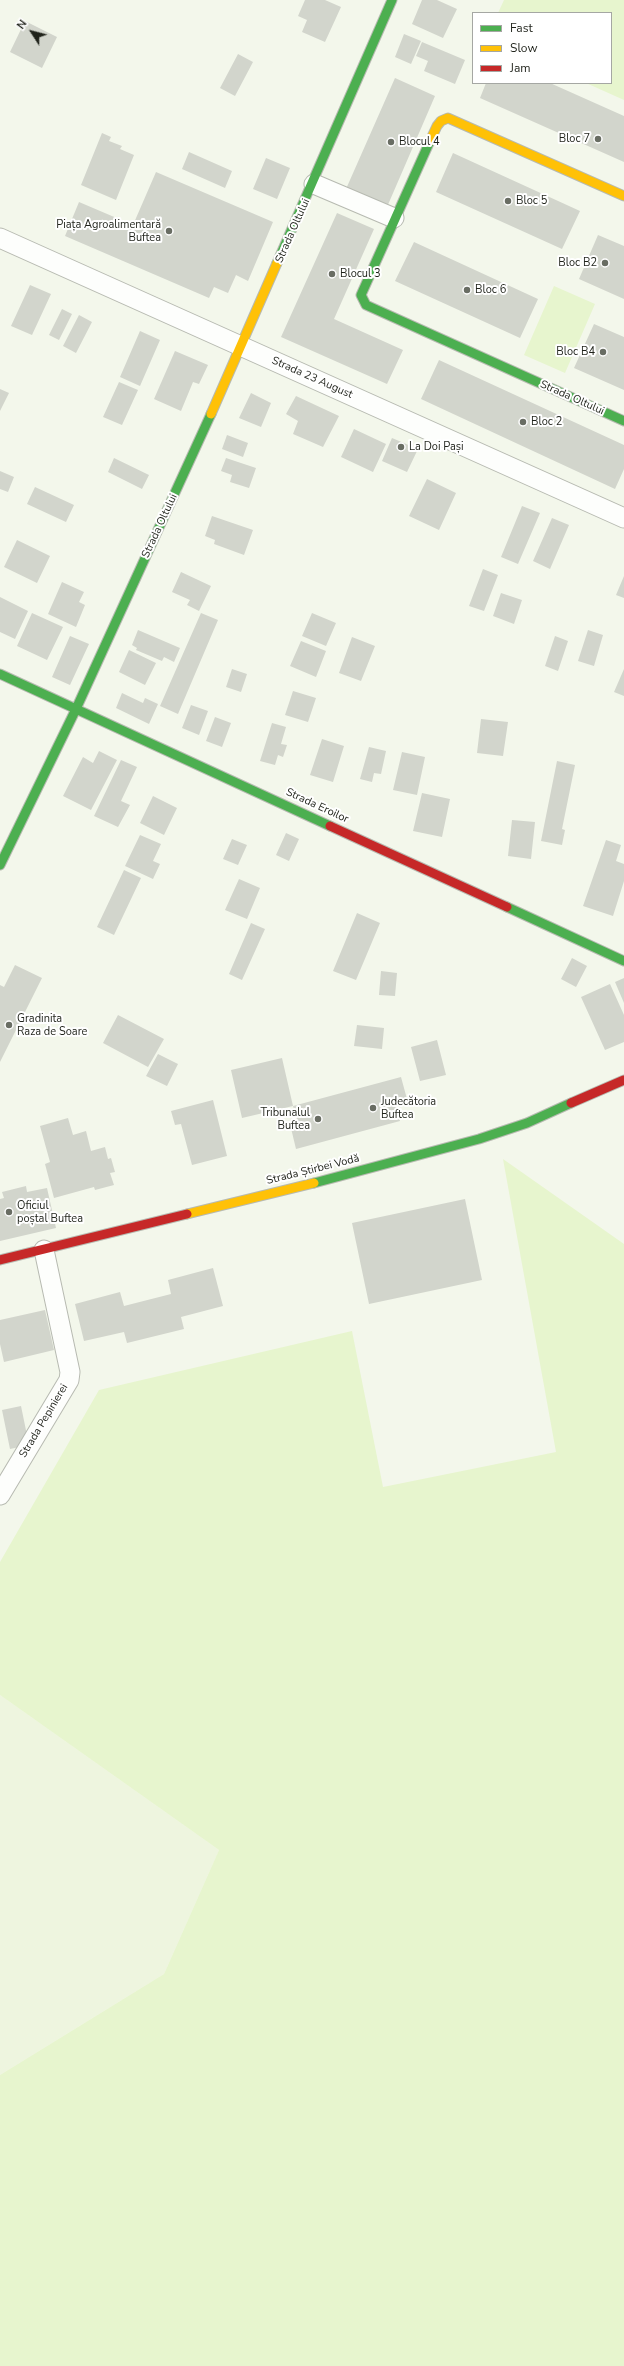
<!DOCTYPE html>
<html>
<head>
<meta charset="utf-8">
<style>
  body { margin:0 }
  #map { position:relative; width:624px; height:2366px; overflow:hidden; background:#f3f7eb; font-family:"Nunito Sans",sans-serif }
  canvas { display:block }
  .legend { position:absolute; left:472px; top:12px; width:140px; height:72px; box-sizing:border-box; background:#fff; border:1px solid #a5a7a3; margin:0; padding:5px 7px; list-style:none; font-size:12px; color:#1f221a }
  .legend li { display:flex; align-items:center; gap:8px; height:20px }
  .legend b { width:20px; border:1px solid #a5a7a3 }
  .north { position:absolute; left:12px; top:12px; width:40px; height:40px; -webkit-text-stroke:3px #fff; paint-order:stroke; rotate:306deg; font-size:11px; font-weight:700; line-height:16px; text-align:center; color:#1f221a }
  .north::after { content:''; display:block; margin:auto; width:14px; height:18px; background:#1f221a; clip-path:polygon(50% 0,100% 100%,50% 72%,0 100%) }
</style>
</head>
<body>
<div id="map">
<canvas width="624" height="2366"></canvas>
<ul class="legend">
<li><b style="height:5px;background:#4caf50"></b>Fast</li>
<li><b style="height:5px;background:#ffc107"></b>Slow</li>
<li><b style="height:5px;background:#c62828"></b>Jam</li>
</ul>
<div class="north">N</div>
</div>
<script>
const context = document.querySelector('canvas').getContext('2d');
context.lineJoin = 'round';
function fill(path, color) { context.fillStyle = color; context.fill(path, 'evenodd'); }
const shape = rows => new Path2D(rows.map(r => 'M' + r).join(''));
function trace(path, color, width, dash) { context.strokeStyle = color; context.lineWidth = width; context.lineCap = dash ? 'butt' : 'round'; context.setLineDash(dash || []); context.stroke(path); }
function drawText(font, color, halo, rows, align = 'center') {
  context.font = font + ' "Nunito Sans",sans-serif'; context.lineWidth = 4; context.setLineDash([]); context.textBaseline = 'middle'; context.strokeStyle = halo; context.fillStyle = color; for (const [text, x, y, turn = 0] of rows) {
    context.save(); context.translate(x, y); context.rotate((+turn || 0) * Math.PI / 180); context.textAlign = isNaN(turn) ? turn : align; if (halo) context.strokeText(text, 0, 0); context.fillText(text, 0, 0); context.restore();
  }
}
fill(shape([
  [0,1695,219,1850,164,1974,0,2075]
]), '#eef5df');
fill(shape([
  [504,0,624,0,624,100,586,83,611,83,611,13,498,13],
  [554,286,595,304,565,373,524,355],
  [503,1159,624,1244,624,2366,0,2366,0,2075,164,1974,219,1850,0,1695,0,1562,99,1390,352,1331,383,1487,556,1452]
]), '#e7f5ce');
fill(shape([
  [305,0,325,0,341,7,325,42,302,32,307,20,298,16],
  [422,0,437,0,457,9,443,38,412,24],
  [25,21,57,37,42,68,10,52],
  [404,34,421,41,411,64,395,57],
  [422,42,465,60,455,84,424,71,428,61,416,56],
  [238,54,253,62,235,96,220,88],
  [395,78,435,96,387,207,346,189],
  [486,83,550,83,624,116,624,162,480,98],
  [102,133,111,137,109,141,122,146,120,149,134,155,116,200,81,185],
  [189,152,232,171,225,188,182,169],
  [453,153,580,211,562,249,436,192],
  [266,158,290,168,277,199,253,189],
  [156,172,273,222,248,281,236,275,228,293,214,287,209,298,65,236,79,202,133,225],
  [337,213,374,229,334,319,403,350,387,384,281,337],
  [598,235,624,246,624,299,579,279],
  [414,242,538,299,520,338,395,281],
  [30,285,51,294,32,335,11,326],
  [62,309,72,314,59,340,49,335],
  [79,315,92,322,76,353,63,346],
  [594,324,624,337,624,390,574,368],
  [140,331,160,340,140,386,120,377],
  [175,351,208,365,199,384,193,382,181,411,154,399],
  [439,360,624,445,624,469,615,489,421,399],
  [119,382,138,390,122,425,103,417],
  [0,389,9,393,0,411],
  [251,393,271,403,261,427,239,418],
  [296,396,339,416,323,447,293,434,298,421,286,414],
  [354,429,386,444,373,472,341,457],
  [227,435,248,443,243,457,222,449],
  [392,438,418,449,407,472,382,461],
  [114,458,149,475,142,489,108,472],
  [226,458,256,468,249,488,230,482,232,475,221,471],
  [0,471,14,477,8,492,0,489],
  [427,479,456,493,439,530,409,516],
  [35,487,74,505,66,522,27,504],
  [522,506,540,513,518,564,501,557],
  [212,516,253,530,244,555,214,544,215,540,205,536],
  [552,518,569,525,550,569,533,561],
  [17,540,50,556,37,583,4,567],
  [483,569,498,575,484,611,469,606],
  [181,572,211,586,199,611,187,605,190,600,172,592],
  [624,576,624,598,616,595],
  [62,582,84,592,79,602,85,605,76,627,48,614],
  [501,593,522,600,514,624,493,616],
  [0,597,28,611,15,639,0,632],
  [32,613,63,627,47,660,17,646],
  [201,613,218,620,178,714,160,706],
  [312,613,336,623,326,646,302,636],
  [138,630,180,648,174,662,164,657,162,661,136,650,137,648,132,645],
  [588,630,603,635,594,666,578,661],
  [70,636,89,644,70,685,52,677],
  [555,636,568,641,558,671,545,666],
  [352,637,375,646,361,681,339,673],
  [301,641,326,651,316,677,290,666],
  [129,650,156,663,145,685,119,672],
  [232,669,247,674,241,692,226,687],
  [624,669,624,696,614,692],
  [293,691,316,698,308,722,285,715],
  [122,693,143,703,145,698,158,704,149,724,116,708],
  [191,705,208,711,199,735,182,728],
  [215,717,231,723,222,747,206,741],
  [481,719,508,722,503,756,477,753],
  [272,723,286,727,281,744,287,745,283,757,278,755,275,765,260,761],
  [322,739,344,746,333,782,310,775],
  [369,747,386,751,381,774,374,773,372,782,360,779],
  [99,751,117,760,91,810,63,796,83,757,93,763],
  [402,752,425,757,417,795,393,790],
  [121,760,137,767,121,801,130,805,118,827,94,816],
  [557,761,575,765,562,829,565,830,562,845,541,841],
  [422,793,450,799,442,837,413,831],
  [153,796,177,808,164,835,140,823],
  [512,820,535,822,531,859,508,856],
  [286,833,299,839,289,861,276,855],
  [140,835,161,844,153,861,160,864,153,879,125,866],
  [232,839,247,845,238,865,223,859],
  [606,840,621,845,616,861,624,864,624,881,613,916,583,906],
  [124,870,141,878,114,935,97,927],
  [239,879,260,888,247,919,225,910],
  [357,913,380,923,356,980,333,971],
  [251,923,265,929,242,980,229,974],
  [572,958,587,966,576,987,561,979],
  [15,965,42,978,0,1062,0,985,4,987],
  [381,971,397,973,395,996,379,995],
  [624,978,624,1003,615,982],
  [610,984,624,1015,624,1042,605,1050,581,997],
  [118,1015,164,1039,148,1067,103,1043],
  [357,1025,384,1028,382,1049,354,1046],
  [437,1040,446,1075,420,1081,411,1047],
  [158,1054,178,1064,167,1086,146,1076],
  [282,1058,293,1106,401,1077,407,1099,395,1102,400,1121,296,1149,290,1124,298,1122,293,1106,242,1118,231,1070],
  [213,1100,227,1156,192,1165,181,1124,175,1125,171,1111],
  [68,1118,73,1135,86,1131,91,1151,105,1147,108,1159,111,1158,115,1172,110,1173,114,1185,95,1190,94,1187,54,1198,45,1164,50,1162,40,1126],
  [26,1186,27,1192,47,1188,56,1228,0,1241,0,1199,4,1198,2,1192],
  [465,1199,482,1280,369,1304,352,1223],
  [213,1268,223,1306,181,1317,184,1329,127,1343,124,1332,84,1341,75,1304,120,1292,124,1306,171,1294,168,1280],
  [45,1310,54,1350,4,1362,0,1344,0,1320],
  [21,1406,29,1445,10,1449,2,1410]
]), '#d2d5cc');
const street = shape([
  [314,184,394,218],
  [0,238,624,518],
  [0,1495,69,1380,70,1372,44,1250]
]);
const fast = shape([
  [430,141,361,295,366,305,624,421],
  [277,263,392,0],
  [0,674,330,826],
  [0,865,76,709,211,414],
  [507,907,624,961],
  [314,1183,479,1139,527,1123,571,1103]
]);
const slow = shape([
  [430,141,437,126,441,121,448,118,624,196],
  [211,414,277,263],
  [187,1214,314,1183]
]);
const jam = shape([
  [330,826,507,907],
  [571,1103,624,1080],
  [0,1260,187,1214]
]);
trace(street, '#b7bab1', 21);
trace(fast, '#b7bab1', 11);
trace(slow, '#b7bab1', 11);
trace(jam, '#b7bab1', 11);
trace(street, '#fdfefc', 19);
trace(fast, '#4caf50', 9);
trace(slow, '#ffc107', 9);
trace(jam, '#c62828', 9);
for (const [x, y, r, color] of [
  [598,139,4,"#696d63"],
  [391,142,4,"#696d63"],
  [508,201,4,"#696d63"],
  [169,231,4,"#696d63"],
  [605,263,4,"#696d63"],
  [332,274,4,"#696d63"],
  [467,290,4,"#696d63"],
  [603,352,4,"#696d63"],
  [523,422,4,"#696d63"],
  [401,447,4,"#696d63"],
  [9,1025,4,"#696d63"],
  [373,1108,4,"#696d63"],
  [318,1119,4,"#696d63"],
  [9,1212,4,"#696d63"]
]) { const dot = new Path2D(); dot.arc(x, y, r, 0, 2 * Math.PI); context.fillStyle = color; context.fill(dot); trace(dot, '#fff', 1.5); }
drawText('11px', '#1f221a', '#fff', [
  ["Bloc 7",590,139,"right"],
  ["Blocul 4",399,142],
  ["Bloc 5",516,201],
  ["Piața Agroalimentară",161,225,"right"],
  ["Buftea",161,238,"right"],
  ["Bloc B2",597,263,"right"],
  ["Blocul 3",340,274],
  ["Bloc 6",475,290],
  ["Bloc B4",595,352,"right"],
  ["Bloc 2",531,422],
  ["La Doi Pași",409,447],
  ["Gradinita",17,1019],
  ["Raza de Soare",17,1032],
  ["Judecătoria",381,1102],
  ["Buftea",381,1115],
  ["Tribunalul",310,1113,"right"],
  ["Buftea",310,1126,"right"],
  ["Oficiul",17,1206],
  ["poștal Buftea",17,1219]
], 'left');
drawText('11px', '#1f221a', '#fff', [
  ["Strada Oltului",293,231,-66],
  ["Strada 23 August",312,378,24],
  ["Strada Oltului",572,398,24],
  ["Strada Oltului",160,526,-65],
  ["Strada Eroilor",317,806,25],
  ["Strada Știrbei Vodă",313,1170,-14],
  ["Strada Pepinierei",44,1421,-59]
]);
</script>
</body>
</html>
